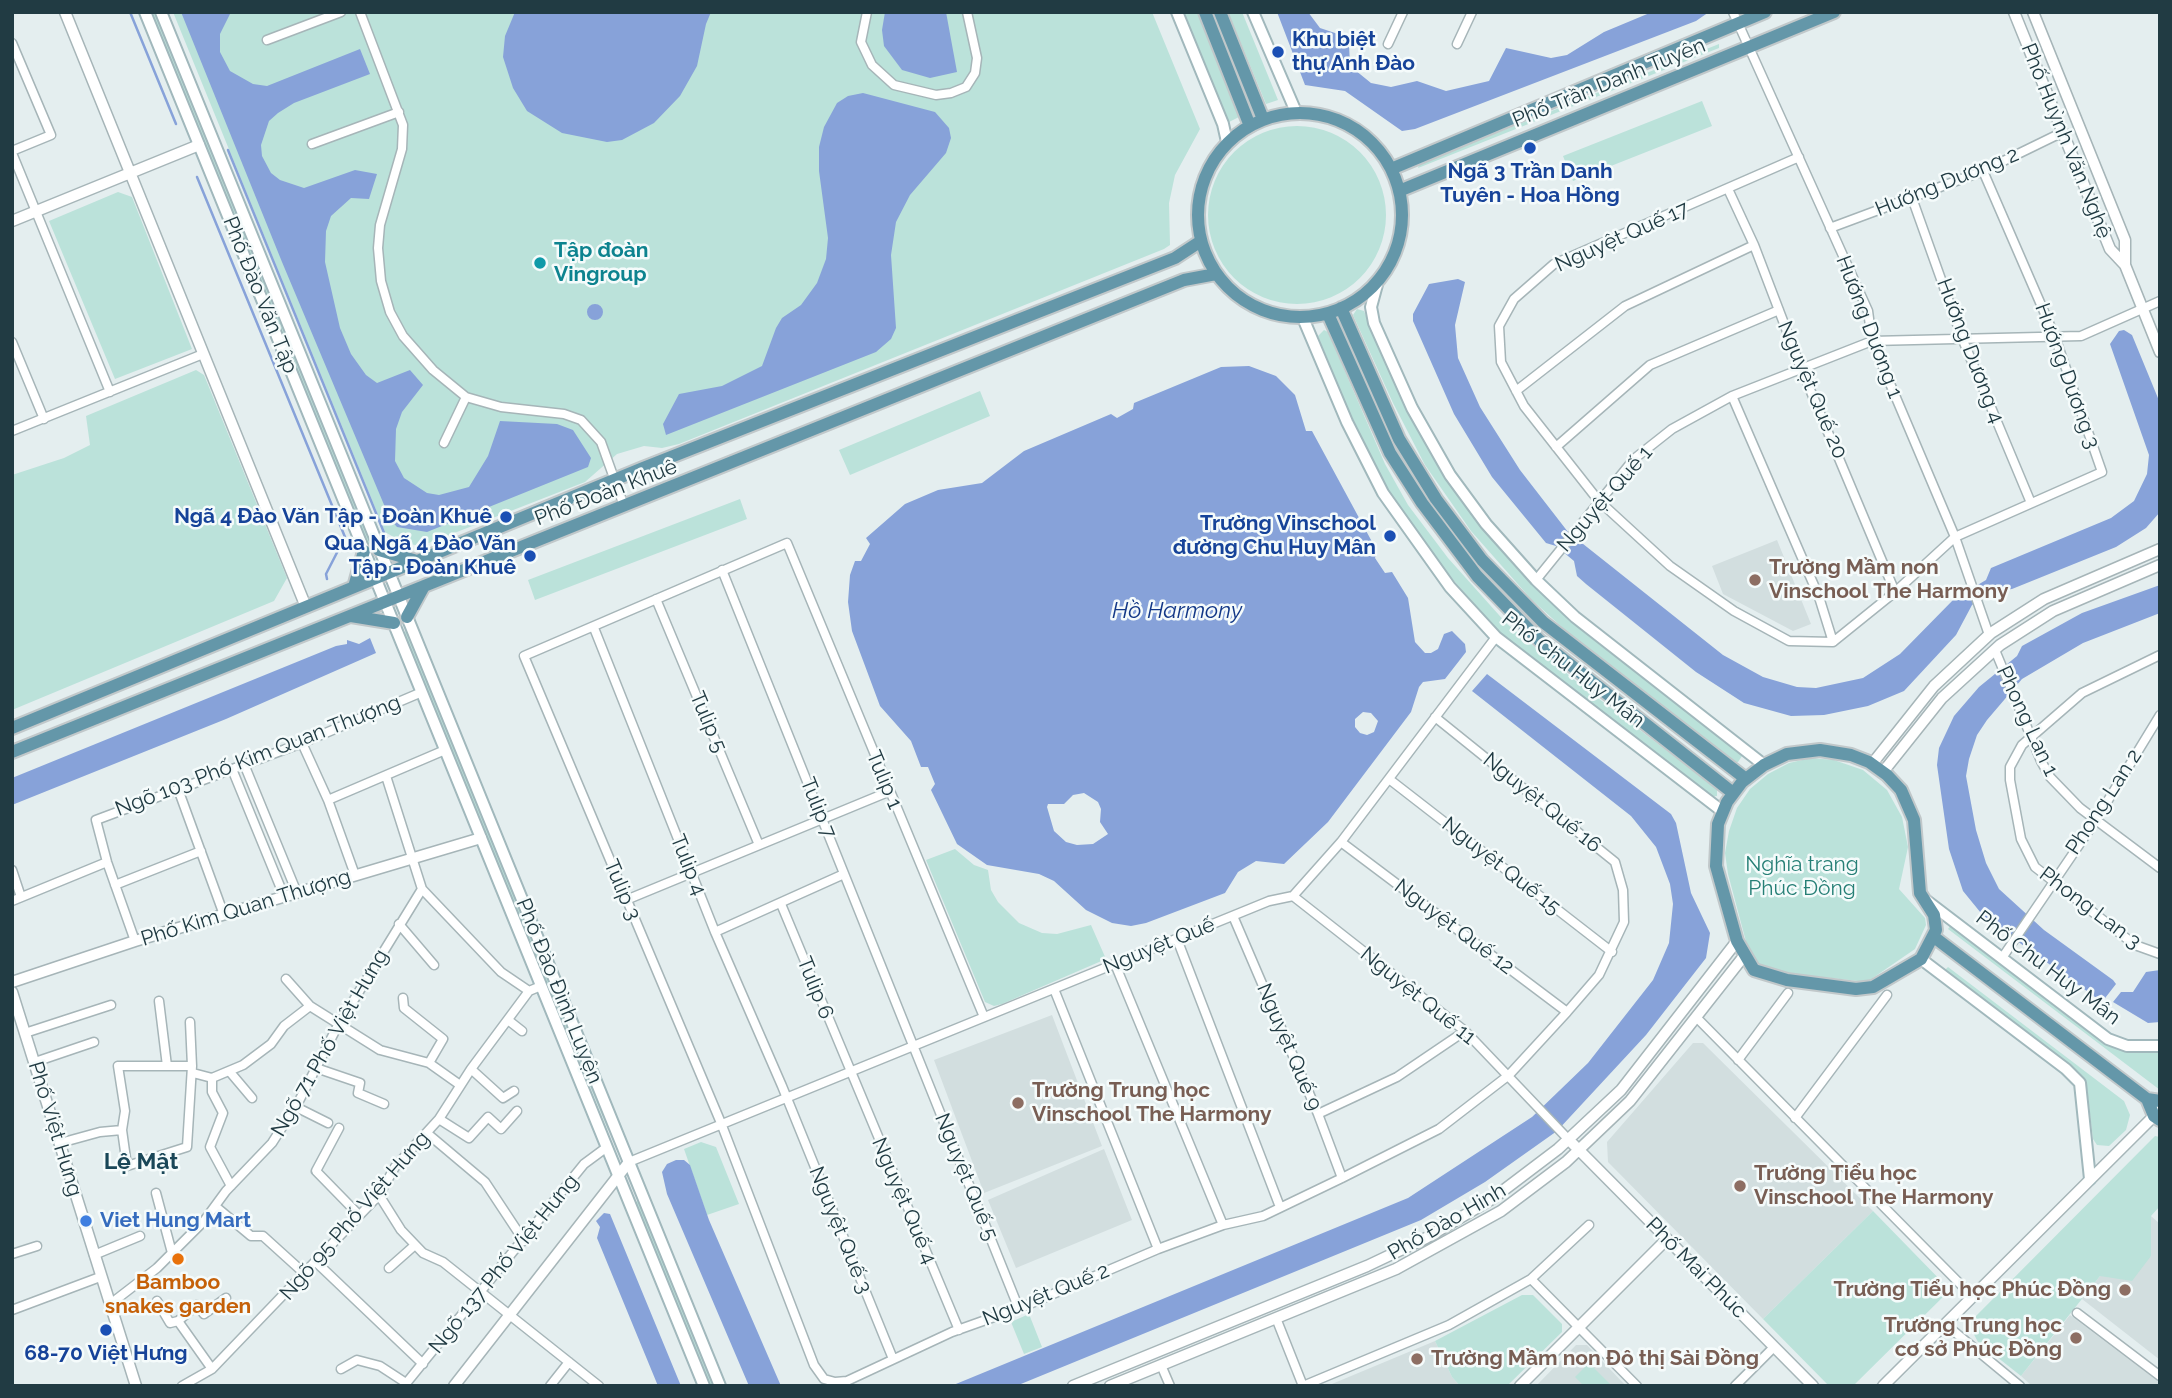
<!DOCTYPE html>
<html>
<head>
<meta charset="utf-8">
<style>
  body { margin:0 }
  #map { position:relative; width:2172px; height:1398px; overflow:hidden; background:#e4eeef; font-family:Raleway,sans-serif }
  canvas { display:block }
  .frame { position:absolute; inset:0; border:14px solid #213b43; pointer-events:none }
</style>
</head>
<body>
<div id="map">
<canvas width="2172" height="1398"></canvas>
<div class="frame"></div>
</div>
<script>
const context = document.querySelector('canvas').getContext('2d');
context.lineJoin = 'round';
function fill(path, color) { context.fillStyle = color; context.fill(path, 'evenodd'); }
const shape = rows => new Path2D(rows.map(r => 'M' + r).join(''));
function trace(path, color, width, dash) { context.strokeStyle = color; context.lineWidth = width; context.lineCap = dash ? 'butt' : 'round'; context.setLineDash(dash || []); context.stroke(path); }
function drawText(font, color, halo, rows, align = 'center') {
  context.font = font + ' Raleway,sans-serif'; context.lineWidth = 5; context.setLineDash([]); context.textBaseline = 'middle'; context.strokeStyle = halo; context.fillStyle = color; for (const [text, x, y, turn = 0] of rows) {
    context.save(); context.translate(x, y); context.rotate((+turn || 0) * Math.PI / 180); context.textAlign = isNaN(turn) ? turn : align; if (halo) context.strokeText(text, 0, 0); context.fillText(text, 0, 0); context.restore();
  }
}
fill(shape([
  [1777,540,1811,624,1793,631,1723,594,1712,566],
  [1052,1015,1102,1146,984,1193,934,1060],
  [1693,1043,1703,1043,1873,1211,1763,1319,1608,1162,1607,1142],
  [1104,1149,1132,1220,1016,1268,988,1200],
  [2151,1216,2160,1224,2160,1360,2082,1299,2100,1276,2151,1256],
  [2070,1315,2160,1383,2160,1386,2032,1386,2021,1376],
  [1435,1341,1452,1377,1460,1386,1327,1386],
  [1576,1345,1587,1345,1626,1386,1536,1386]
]), '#d2dedf');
fill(shape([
  [150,12,156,12,371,541,370,544,366,543],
  [173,12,1152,12,1200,129,1175,175,1169,203,1170,245,1164,249,679,444,662,448,644,446,617,454,585,482,421,546,404,543,385,532],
  [1184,12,1198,12,1241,116,1229,122],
  [1228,12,1242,12,1278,100,1266,104],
  [1719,44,1719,48,1418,168,1419,164],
  [1702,101,1712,126,1573,181,1563,156],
  '1208 215a89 89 0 1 1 178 0a89 89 0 1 1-178 0Z',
  [118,192,132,197,192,349,115,379,49,221],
  [1357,309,1364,311,1395,384,1446,479,1486,533,1518,570,1585,633,1738,751,1742,756,1738,762,1734,762,1597,659,1531,599,1471,531,1425,465,1393,403,1353,315],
  [1324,330,1328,332,1385,464,1408,505,1448,558,1507,624,1577,682,1717,789,1717,796,1710,797,1499,632,1432,556,1387,490,1351,418,1318,336],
  [196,370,204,375,287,578,274,601,12,710,12,475,64,458,90,445,86,416],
  [980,391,990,416,850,475,839,450],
  [740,499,747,519,535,600,528,580],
  [406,631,610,1126,608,1130,403,633],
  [1811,758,1834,760,1863,770,1887,790,1902,817,1908,847,1899,889,1925,918,1926,925,1915,949,1867,982,1768,971,1759,967,1748,949,1728,874,1725,853,1729,831,1737,808,1750,789,1768,774,1789,763],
  [955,849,974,865,988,870,991,890,998,902,1019,923,1042,933,1057,934,1091,925,1106,959,1002,1004,994,1006,985,1002,926,860],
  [1951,925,2112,1046,2131,1053,2160,1052,2160,1090,1948,929],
  [1948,967,2124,1101,2130,1115,2126,1130,2109,1146,2097,1145,2093,1139,2087,1089,2079,1074,1944,971],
  [2155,1136,2160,1137,2160,1206,2151,1216,2151,1256,2132,1281,2100,1276,2021,1376,1978,1342,1970,1327,1972,1320],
  [701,1142,716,1147,739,1204,707,1215,684,1149],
  [637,1201,641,1203,715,1386,709,1386,635,1204],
  [1873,1211,1950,1290,1853,1386,1829,1386,1763,1319],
  [1522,1295,1533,1295,1562,1324,1562,1332,1507,1386,1460,1386,1452,1377,1435,1341],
  [1029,1314,1042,1347,1024,1354,1011,1322],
  [1589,1363,1612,1386,1584,1386,1575,1377]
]), '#bbe2da');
fill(shape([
  [181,12,231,12,220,34,220,52,230,71,253,84,267,86,360,49,370,74,294,103,278,113,269,121,261,145,262,156,271,173,280,180,304,188,355,170,377,174,369,199,351,198,331,216,326,231,325,262,340,328,351,354,366,375,377,383,410,370,423,385,402,412,396,429,395,461,404,478,427,493,439,495,469,487,488,456,500,421,557,424,573,430,591,458,588,467,427,532,397,527,390,519,282,262],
  [515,12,711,12,706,24,697,66,680,96,654,123,622,140,607,142,562,133,527,111,513,88,503,57,505,36],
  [885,12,946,12,957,72,930,78,902,70,884,46,882,30],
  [1277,12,1308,12,1320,28,1344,36,1349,44,1350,66,1371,83,1391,87,1417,81,1446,91,1489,81,1506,48,1551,58,1567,55,1604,32,1652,12,1709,12,1696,21,1415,129,1402,131,1345,91,1305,85],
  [863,93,935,112,949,128,951,138,946,153,910,195,896,222,891,255,896,328,891,339,876,352,666,435,663,424,679,394,722,386,762,366,776,328,782,318,801,305,817,283,826,259,828,238,819,171,819,147,824,127,837,103,848,96],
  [1458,279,1465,282,1455,325,1458,358,1480,407,1520,470,1568,532,1723,655,1763,677,1797,687,1816,688,1863,678,1900,654,1954,599,1986,580,1991,568,2111,518,2134,501,2147,474,2149,455,2110,344,2119,331,2124,330,2132,335,2160,403,2160,512,2146,528,2116,547,2012,589,1990,592,1972,605,1956,635,1904,691,1868,706,1824,715,1791,716,1744,703,1696,672,1586,584,1577,576,1574,561,1556,546,1546,543,1492,477,1454,414,1413,321,1413,314,1429,284],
  '587 312a8 8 0 1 1 16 0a8 8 0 1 1-16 0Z',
  [1249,366,1276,376,1295,395,1306,431,1312,431,1377,551,1375,558,1385,573,1392,572,1408,598,1415,642,1425,653,1431,653,1438,649,1444,634,1452,631,1465,644,1466,652,1445,679,1423,682,1419,687,1411,712,1328,822,1284,864,1256,861,1238,872,1225,893,1146,923,1131,926,1112,923,1086,910,1054,881,1039,874,987,865,957,844,931,790,935,784,928,767,921,767,911,741,880,706,852,631,848,602,850,575,855,561,861,561,870,544,866,538,905,504,938,490,982,483,1024,451,1111,414,1117,418,1133,409,1134,403,1221,367],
  [1363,712,1371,713,1378,721,1374,732,1367,735,1360,733,1355,727,1355,719],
  [1084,793,1098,802,1101,809,1100,822,1108,834,1093,844,1077,845,1066,842,1054,831,1047,807,1048,804,1064,804,1073,795],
  [2160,585,2160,613,2083,643,2022,679,1987,720,1977,735,1969,759,1966,776,1976,830,1986,863,1999,889,2044,930,2113,980,2116,984,2102,1002,1985,918,1963,891,1949,849,1937,765,1939,748,1954,716,1979,687,2017,656,2022,646,2082,613],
  [370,638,376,653,226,719,12,805,12,778,336,646,347,644,347,640,359,644],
  [1487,674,1671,814,1676,823,1691,893,1710,933,1706,958,1646,1035,1557,1131,1485,1182,1421,1220,1016,1386,951,1386,1408,1198,1532,1117,1588,1063,1653,980,1669,943,1673,904,1670,884,1656,847,1631,816,1472,691],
  [2160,970,2160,1022,2148,1023,2113,1002,2121,992,2133,992,2146,972],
  [676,1160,684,1160,690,1165,709,1220,781,1386,749,1386,667,1194,662,1172,667,1164],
  [604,1213,610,1214,681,1386,658,1386,597,1238,600,1227,596,1221]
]), '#87a2d9');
trace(shape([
  [130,12,176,124],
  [228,150,387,540],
  [197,177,345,537,326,574,327,579]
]), '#87a2d9', 2.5);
const minor = shape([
  [360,12,403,125,402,149,380,225,378,248,381,281,390,312,403,336,433,370,466,397,501,407,564,414,581,420,601,442,624,506],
  [867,12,861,42,872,65,894,85,936,95,951,93,966,87,975,73,977,58,967,12],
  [1733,12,1868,311,1872,341,1955,537,1989,635],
  [267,40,341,12],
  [12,43,51,135,12,151],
  [1388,44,1403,12],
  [1457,44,1472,12],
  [312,144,399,112],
  [12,153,110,392],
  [1799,157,1554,264,1514,299,1499,326,1501,362,1524,406,1598,500,1670,566,1734,611,1789,641,1833,642,1895,592,1955,537,2102,472,2055,337,1983,171],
  [1728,189,1754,245,1801,368,1895,592],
  [1912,198,1962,338,2031,503],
  [1830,228,1983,171,2063,132],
  [12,342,44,419],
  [1516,391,1625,306,1754,245],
  [1732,396,1819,597,1833,642],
  [12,431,203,354],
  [444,443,466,397],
  [1556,447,1650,365,1779,310],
  [722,570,1019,1309],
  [1536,580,1634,459,1672,429,1732,396,1872,341,2081,336,2160,301],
  [656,599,759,845],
  [594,628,715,932,782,1086,893,1359],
  [1995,650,2041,761,2050,777,2080,808,2160,868],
  [2160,655,2082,693,2022,745,2010,767,2010,780,2021,839,2035,867,2135,945,2160,954],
  [302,743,328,800,355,875],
  [244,764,297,893],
  [232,769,284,896],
  [386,776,422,889,501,972,529,991,541,986],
  [1389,779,1612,952],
  [178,789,224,915],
  [328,800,445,750],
  [1341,842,1567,1012],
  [12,870,21,897],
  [115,885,201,851],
  [1293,896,1465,1031,1569,1140],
  [626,900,888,792],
  [12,901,107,862],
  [781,904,959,1330],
  [1233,916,1318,1114,1342,1178],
  [399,924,434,965],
  [715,932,844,874],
  [1177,939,1280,1207],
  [135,941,107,862,96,820,302,743,422,692],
  [2002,958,2096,820,2160,715],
  [1115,964,1223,1225],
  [1054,989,1158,1249],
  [403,998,404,1008,443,1039,429,1063],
  [159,1001,167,1066],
  [310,1006,380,1050,429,1063,460,1085],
  [984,1017,787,543,524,656,721,1123,814,1365,824,1379,835,1382,847,1381,952,1332,1025,1306,1158,1249,1223,1225,1263,1216,1342,1178,1439,1129,1509,1075,1567,1012,1599,975,1624,922,1623,890,1615,862,1435,717],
  [1697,1018,1973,1297],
  [508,1020,522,1031],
  [190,1022,192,1066],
  [25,1033,111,1005],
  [1738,1060,1788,993],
  [35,1062,94,1042],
  [118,1066,192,1066,187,1147,127,1166,122,1130,125,1111,118,1066],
  [316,1068,360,1083,358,1093,384,1104],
  [471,1069,503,1098,514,1091],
  [230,1072,252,1098],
  [193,1073,212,1078,243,1065,271,1044,284,1026,310,1006,286,979],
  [212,1078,212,1092,223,1113,210,1147,231,1186],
  [296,1107,328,1123],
  [1318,1114,1397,1077,1465,1031],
  [1795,1118,1887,995],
  [439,1119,469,1138,488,1117,501,1129,517,1111],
  [339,1128,316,1171,358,1214],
  [428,1134,485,1182,524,1241],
  [60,1143,100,1132,122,1130],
  [629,1162,1269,901,1293,896,1341,842,1496,637],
  [156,1193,172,1253],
  [379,1195,401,1230,423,1253,443,1262,599,1386],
  [215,1206,251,1236,263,1236,305,1274],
  [1589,1225,1531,1279,1637,1386],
  [12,1254,37,1246],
  [94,1255,140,1236],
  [317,1263,423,1364],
  [389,1268,415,1245],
  [157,1301,170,1323,178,1321,197,1305,204,1314,226,1298],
  [109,1305,157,1268,204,1221,226,1191,272,1143,300,1099,336,1029,422,889],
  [12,1310,100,1277],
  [2077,1313,2160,1376],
  [1276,1318,1303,1386],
  [178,1321,212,1369],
  [1945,1324,2020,1386],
  [1161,1365,1170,1386],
  [341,1369,357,1360,380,1366,406,1383],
  [182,1386,212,1369,379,1195,395,1167,439,1119,471,1069,529,991],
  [404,1386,584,1164,607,1147],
  [550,1386,569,1362],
  [1303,1386,1449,1325,1531,1279],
  [1735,1386,1774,1347]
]);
const tertiary = shape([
  [65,12,306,607],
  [2014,12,2110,249,2125,265],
  [2033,12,2125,240,2125,265,2160,352],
  [12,221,199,145],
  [1872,764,1934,686,1991,633,2044,599,2160,549],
  [1883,772,1942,698,2000,645,2053,611,2160,565],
  [12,982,135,941,481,838],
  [12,992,136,1386],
  [1569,1140,1813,1386],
  [454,1386,629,1162],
  [1073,1386,1367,1266,1426,1238,1492,1199,1558,1149,1621,1090,1737,941],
  [1110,1386,1396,1269,1501,1211,1566,1162,1630,1101,1744,956],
  [1520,1386,1667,1239],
  [1883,1386,2160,1110]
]);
const secondary = shape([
  [145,12,704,1386],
  [161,12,720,1386],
  [1177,12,1223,124,1227,142],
  [1253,12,1296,112],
  [1378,281,1371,307,1374,323,1412,408,1450,475,1486,524,1536,580,1575,617,1764,765],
  [1303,318,1347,422,1383,493,1450,587,1496,637,1722,811],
  [1927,901,2108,1039,2127,1046,2160,1046],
  [1921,959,2066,1069,2080,1083,2090,1179]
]);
const primary = shape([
  [1205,12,1250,126],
  [1220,12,1263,119],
  '1198 215a102 102 0 1 1 204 0a102 102 0 1 1-204 0Z',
  [1391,169,1765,12],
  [1399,191,1834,12],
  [1341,308,1399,439,1436,499,1482,560,1543,622,1746,779],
  [1328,314,1390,453,1422,503,1477,576,1539,640,1733,793],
  [379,550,417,561],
  [354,587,364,551],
  [351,616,394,623],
  [407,617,424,586],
  [12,728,643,468,1175,258,1201,241],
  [1820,750,1851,755,1869,762,1887,775,1901,790,1914,820,1920,893,1934,915,1936,930,1921,959,1873,987,1856,989,1787,980,1754,970,1737,941,1716,866,1718,824,1727,802,1742,782,1764,765,1787,754,1820,750],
  [12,752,1184,280,1216,274],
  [1934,937,2147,1099,2160,1101],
  [2147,1099,2154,1116,2160,1120]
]);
trace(minor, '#a6b5b8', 11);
trace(tertiary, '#a6b5b8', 13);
trace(secondary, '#a1b8bc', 14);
trace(primary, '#c1c8ca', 16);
trace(minor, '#fff', 8);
trace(tertiary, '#fff', 10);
trace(secondary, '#fff', 10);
trace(primary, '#6497a9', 12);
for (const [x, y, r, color] of [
  [1278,52,7,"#1a4fb4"],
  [1530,148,7,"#1a4fb4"],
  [540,263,7,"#0f9aa8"],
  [506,517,7,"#1a4fb4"],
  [1390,536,7,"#1a4fb4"],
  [530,556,7,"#1a4fb4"],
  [1755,580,7,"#8d6e63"],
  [1018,1103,7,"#8d6e63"],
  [1740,1186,7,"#8d6e63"],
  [86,1221,7,"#3f7fe0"],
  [178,1259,7,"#e8710a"],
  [2125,1290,7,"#8d6e63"],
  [106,1330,7,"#1a4fb4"],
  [2076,1338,7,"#8d6e63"],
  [1417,1359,7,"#8d6e63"]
]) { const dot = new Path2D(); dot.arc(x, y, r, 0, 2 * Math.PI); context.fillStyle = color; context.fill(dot); trace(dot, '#f5fbfb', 2.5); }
drawText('bold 21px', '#164399', '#f5fbfb', [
  ["Khu biệt",1292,40,"left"],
  ["thự Anh Đào",1292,64,"left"],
  ["Ngã 3 Trần Danh",1530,172,"center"],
  ["Tuyên - Hoa Hồng",1530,196,"center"],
  ["Ngã 4 Đào Văn Tập - Đoàn Khuê",492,517],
  ["Trường Vinschool",1376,524],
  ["đường Chu Huy Mân",1376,548],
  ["Qua Ngã 4 Đào Văn",516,544],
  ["Tập - Đoàn Khuê",516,568],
  ["68-70 Việt Hưng",106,1354,"center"]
], 'right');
drawText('21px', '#213b43', '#f5fbfb', [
  ["Phố Trần Danh Tuyên",1609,83,-22],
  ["Phố Huỳnh Văn Nghệ",2066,141,68],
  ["Hướng Dương 2",1947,182,-22],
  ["Nguyệt Quế 17",1622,237,-24],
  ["Phố Đào Văn Tập",260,295,68],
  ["Hướng Dương 1",1869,327,69],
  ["Hướng Dương 4",1970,351,69],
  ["Hướng Dương 3",2067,376,70],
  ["Nguyệt Quế 20",1812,390,67],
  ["Phố Đoàn Khuê",606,493,-21],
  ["Nguyệt Quế 1",1605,499,-49],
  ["Phố Chu Huy Mân",1573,670,38],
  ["Phong Lan 1",2027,721,65],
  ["Tulip 5",708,722,67],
  ["Ngõ 103 Phố Kim Quan Thượng",258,756,-21],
  ["Tulip 1",884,780,67],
  ["Phong Lan 2",2104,802,-57],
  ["Nguyệt Quế 16",1542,803,39],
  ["Tulip 7",818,808,68],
  ["Tulip 4",688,865,68],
  ["Nguyệt Quế 15",1501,866,38],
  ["Tulip 3",622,890,67],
  ["Phố Kim Quan Thượng",246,908,-17],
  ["Phong Lan 3",2090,908,37],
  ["Nguyệt Quế 12",1454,927,37],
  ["Nguyệt Quế",1159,946,-22],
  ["Phố Chu Huy Mân",2048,968,37],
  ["Tulip 6",815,988,68],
  ["Phố Đào Đình Luyện",559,991,68],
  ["Nguyệt Quế 11",1418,996,39],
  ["Ngõ 71 Phố Việt Hưng",330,1043,-60],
  ["Nguyệt Quế 9",1289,1047,67],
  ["Phố Việt Hưng",55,1129,73],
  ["Nguyệt Quế 5",966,1177,68],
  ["Nguyệt Quế 4",904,1201,67],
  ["Ngõ 95 Phố Việt Hưng",355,1216,-49],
  ["Phố Đào Hinh",1447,1222,-30],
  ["Nguyệt Quế 3",840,1230,68],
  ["Ngõ 137 Phố Việt Hưng",504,1264,-51],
  ["Phố Mai Phúc",1696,1268,45],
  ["Nguyệt Quế 2",1046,1295,-22]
]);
drawText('bold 21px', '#0d838f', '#f5fbfb', [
  ["Tập đoàn",554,251],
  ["Vingroup",554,275]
], 'left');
drawText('bold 21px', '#785e54', '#f5fbfb', [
  ["Trường Mầm non",1769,568],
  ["Vinschool The Harmony",1769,592],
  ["Trường Trung học",1032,1091],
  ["Vinschool The Harmony",1032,1115],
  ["Trường Tiểu học",1754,1174],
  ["Vinschool The Harmony",1754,1198],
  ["Trường Tiểu học Phúc Đồng",2111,1290,"right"],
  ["Trường Trung học",2062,1326,"right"],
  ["cơ sở Phúc Đồng",2062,1350,"right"],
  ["Trường Mầm non Đô thị Sài Đồng",1431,1359]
], 'left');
drawText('21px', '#267f76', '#f5fbfb', [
  ["Nghĩa trang",1802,865],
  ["Phúc Đồng",1802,889]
]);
drawText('bold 21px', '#366cbe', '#f5fbfb', [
  ["Viet Hung Mart",100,1221]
], 'left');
drawText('bold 21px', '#c56008', '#f5fbfb', [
  ["Bamboo",178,1283],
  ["snakes garden",178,1307]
]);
drawText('italic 23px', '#133887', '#f5fbfb', [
  ["Hồ Harmony",1177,611]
]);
drawText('bold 23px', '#1a4758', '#f5fbfb', [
  ["Lệ Mật",141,1162]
]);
</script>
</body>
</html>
